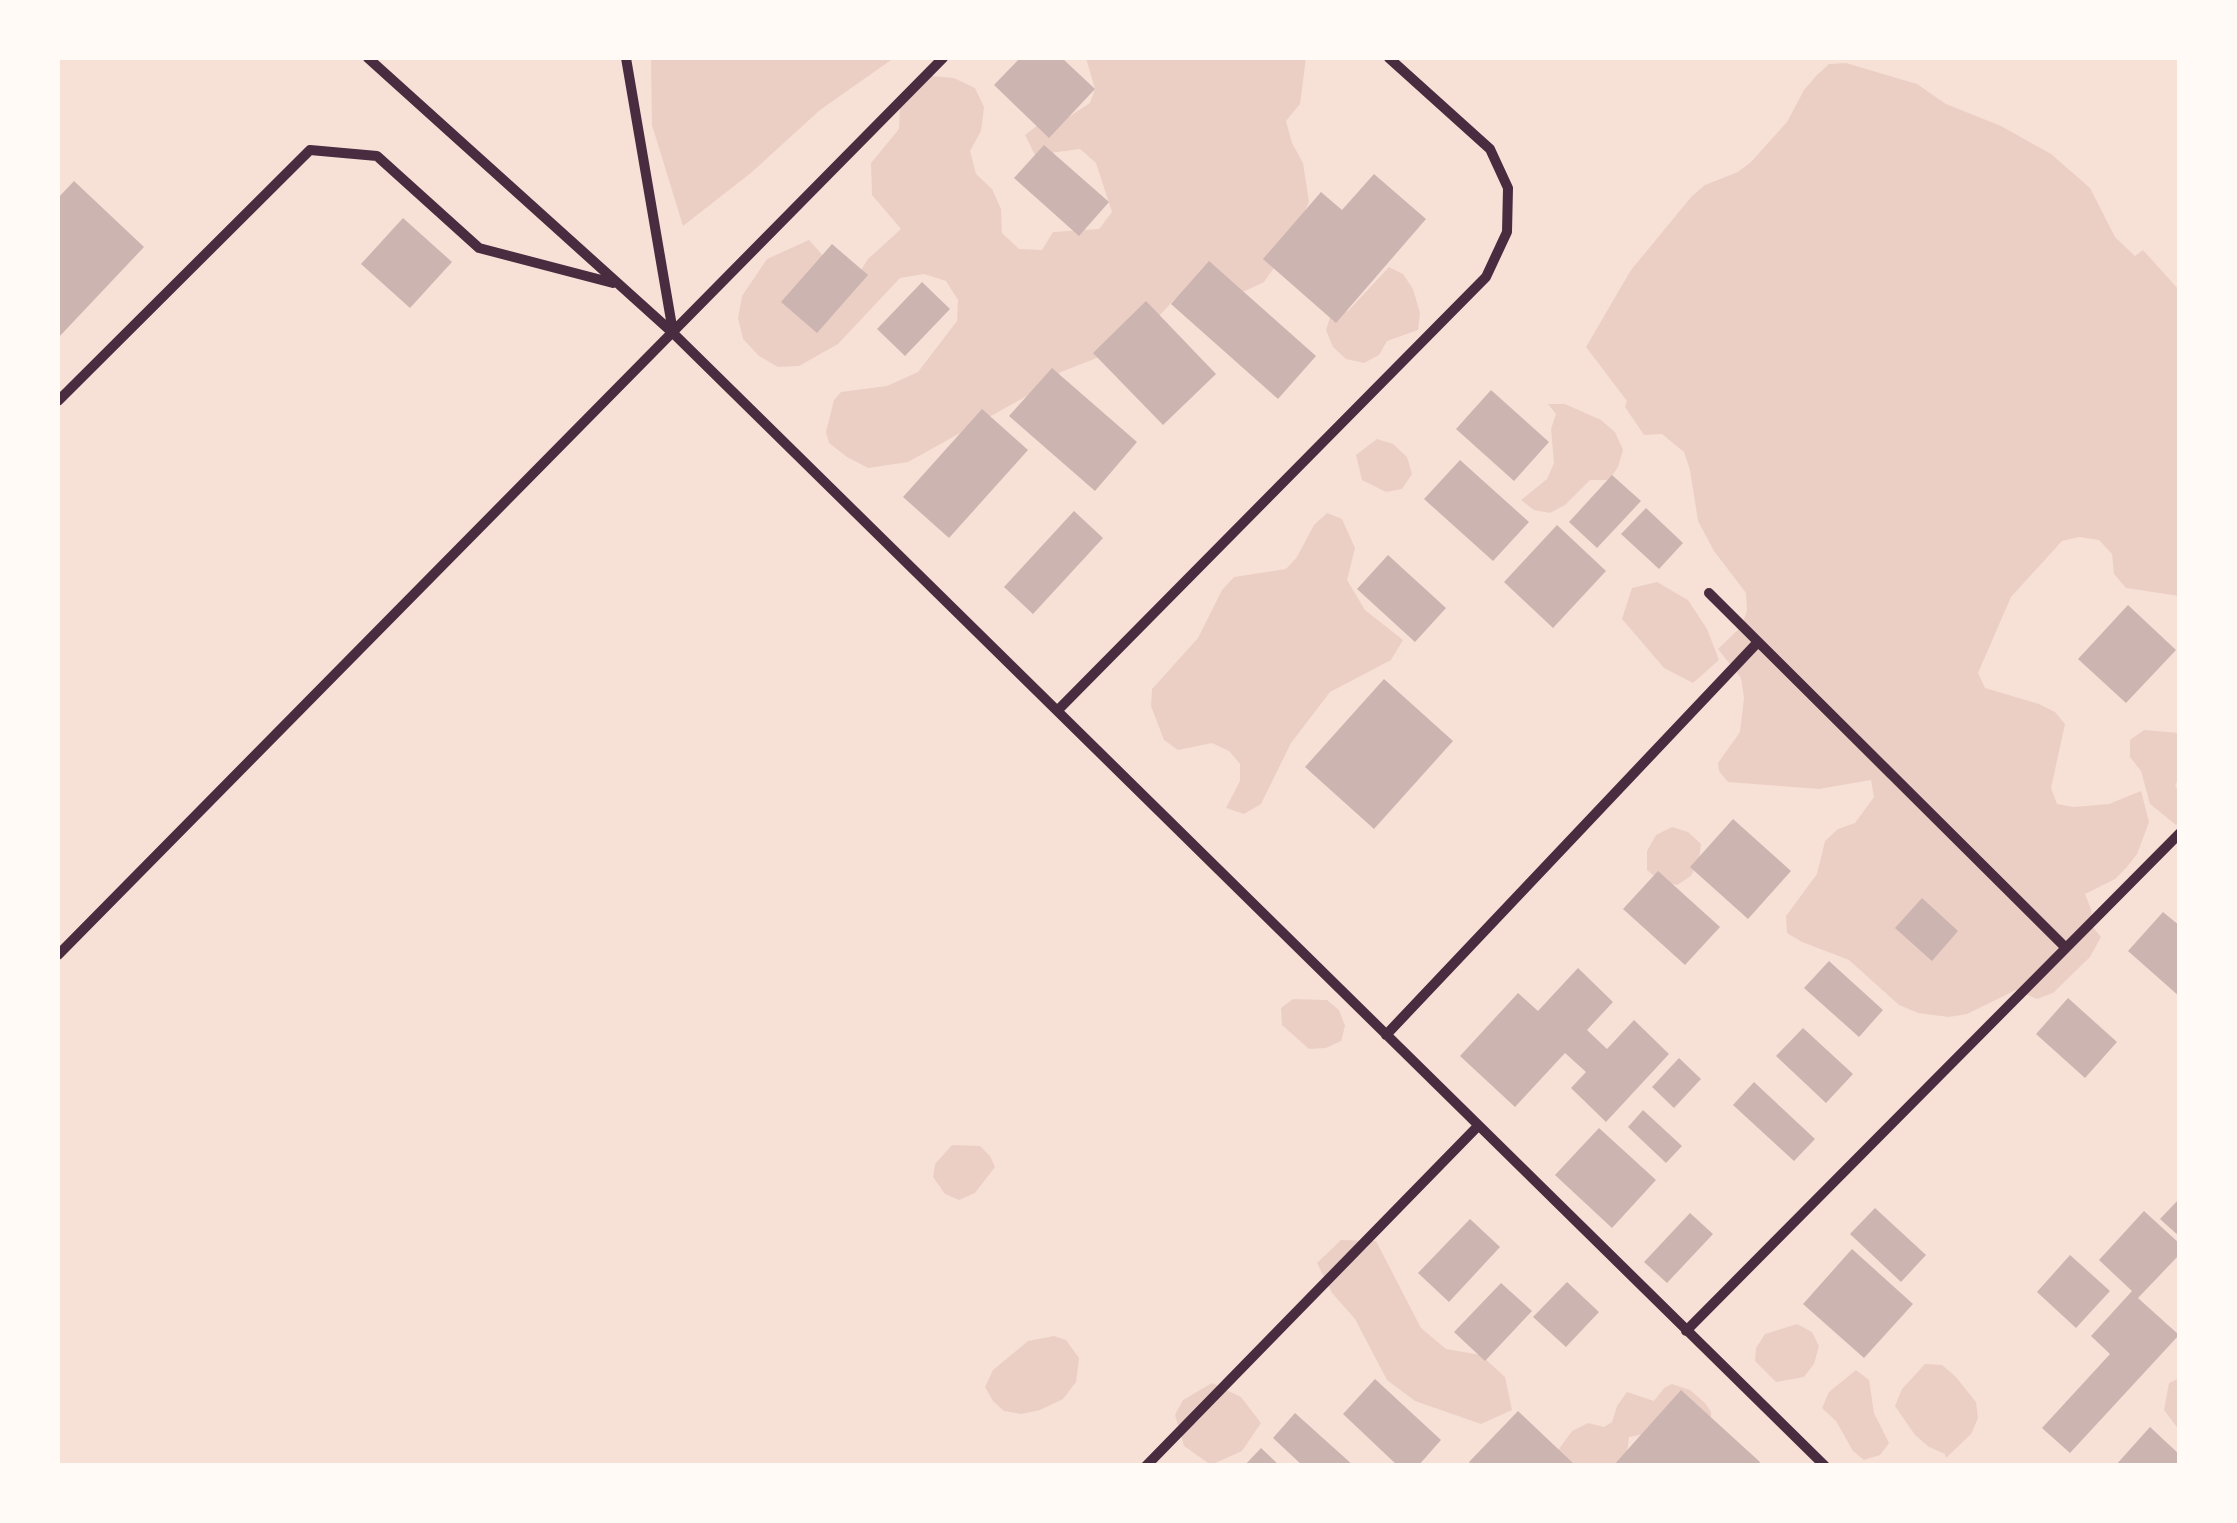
<!DOCTYPE html>
<html>
<head>
<meta charset="utf-8">
<style>
  body { margin:0 }
  #map { position:relative; width:2237px; height:1523px; overflow:hidden; background:#f7e1d7; font-family:"IBM Plex Sans",sans-serif }
  canvas { display:block }
  .frame { position:absolute; inset:0; border:60px solid #fffaf5; pointer-events:none }
</style>
</head>
<body>
<div id="map">
<canvas width="2237" height="1523"></canvas>
<div class="frame"></div>
</div>
<script>
const context = document.querySelector('canvas').getContext('2d');
context.lineJoin = 'round';
function fill(path, color) { context.fillStyle = color; context.fill(path, 'evenodd'); }
const shape = rows => new Path2D(rows.map(r => 'M' + r).join(''));
function trace(path, color, width, dash) { context.strokeStyle = color; context.lineWidth = width; context.lineCap = dash ? 'butt' : 'round'; context.setLineDash(dash || []); context.stroke(path); }
fill(shape([
  [651,58,894,58,820,110,752,172,683,226,652,125],
  [1086,58,1306,58,1300,104,1286,121,1292,143,1303,163,1309,202,1290,245,1264,282,1241,293,1223,278,1174,300,1144,332,1102,356,1061,372,1025,397,908,462,868,468,847,457,829,443,826,432,834,400,841,392,887,386,918,372,957,321,958,300,946,281,924,274,900,278,838,344,799,366,778,367,759,356,743,339,738,318,742,296,767,259,809,240,825,258,856,278,868,259,901,229,872,195,871,163,899,129,900,107,931,76,954,78,975,88,984,107,981,131,970,151,976,174,992,189,1001,209,1002,233,1019,249,1042,250,1053,232,1099,229,1112,212,1096,163,1080,149,1035,155,1025,135,1043,121,1070,116,1090,103,1095,89],
  [1846,63,1917,84,1946,104,2001,126,2051,154,2090,188,2115,237,2135,256,2143,250,2179,290,2179,596,2126,588,2114,574,2112,554,2099,540,2079,537,2062,541,2011,597,1978,673,1985,688,2039,704,2055,712,2065,724,2051,788,2057,804,2074,807,2109,804,2141,791,2149,822,2137,854,2127,867,2115,879,2085,894,2091,909,2092,926,2101,937,2090,957,2053,993,2037,999,2016,990,1967,1014,1949,1017,1918,1013,1899,1005,1849,960,1802,942,1787,933,1786,916,1817,874,1825,841,1838,829,1855,823,1874,797,1871,780,1819,789,1728,782,1719,771,1718,763,1740,732,1744,698,1741,678,1718,649,1742,626,1747,610,1746,593,1714,551,1698,521,1690,470,1684,452,1662,434,1644,435,1625,407,1627,401,1586,347,1631,270,1692,196,1705,185,1738,172,1751,162,1787,122,1804,90,1816,76,1829,64],
  [1389,267,1403,274,1413,289,1420,313,1418,330,1387,341,1379,355,1364,363,1346,359,1333,347,1326,330,1331,314,1348,311],
  [1548,404,1565,404,1601,420,1615,432,1623,450,1618,467,1609,480,1590,480,1565,505,1550,513,1534,510,1521,500,1547,479,1554,463,1551,429,1556,414],
  [1377,439,1393,444,1407,457,1412,474,1402,489,1386,492,1362,480,1356,455],
  [1327,513,1342,519,1355,548,1347,580,1365,610,1403,640,1391,660,1330,692,1291,743,1261,804,1244,814,1226,808,1240,781,1240,764,1229,751,1212,743,1178,750,1164,740,1151,706,1152,689,1198,638,1222,590,1234,577,1286,569,1297,557,1314,525],
  [1657,582,1688,600,1707,629,1719,660,1693,683,1664,668,1622,619,1632,588],
  [2144,730,2179,733,2179,778,2175,786,2180,791,2179,822,2176,825,2150,804,2141,771,2130,757,2130,740],
  [1672,827,1688,832,1701,844,1699,860,1691,876,1677,885,1660,881,1647,870,1647,851,1656,835],
  [1293,999,1327,1000,1339,1010,1345,1026,1341,1041,1326,1048,1309,1049,1282,1025,1281,1008],
  [952,1145,980,1146,990,1156,995,1167,975,1193,959,1200,945,1194,933,1177,935,1164],
  [1341,1240,1376,1241,1421,1328,1446,1349,1481,1355,1505,1377,1512,1410,1481,1424,1415,1401,1387,1380,1355,1319,1332,1293,1317,1263],
  [1797,1324,1812,1332,1819,1346,1814,1364,1804,1377,1776,1382,1755,1361,1756,1348,1765,1334],
  [1054,1336,1066,1340,1079,1358,1076,1382,1063,1399,1040,1410,1021,1414,1004,1411,993,1401,985,1387,993,1370,1028,1341],
  [1925,1364,1942,1365,1955,1376,1976,1402,1978,1418,1971,1434,1946,1458,1945,1454,1929,1447,1915,1435,1895,1406,1902,1389],
  [1856,1370,1869,1380,1874,1413,1889,1443,1880,1455,1864,1460,1853,1451,1836,1421,1822,1408,1829,1392],
  [2179,1378,2180,1378,2179,1430,2164,1410,2169,1383],
  [1212,1383,1241,1397,1261,1423,1242,1451,1211,1465,1184,1446,1175,1415,1183,1400],
  [1672,1384,1690,1390,1705,1403,1711,1412,1711,1421,1629,1437,1627,1454,1633,1465,1561,1465,1556,1453,1572,1431,1588,1423,1604,1427,1612,1422,1617,1406,1627,1392,1654,1401,1664,1388]
]), '#ebcfc5');
fill(shape([
  [1020,58,1062,58,1095,89,1049,138,994,85],
  [1044,145,1109,202,1079,236,1014,178],
  [1374,174,1426,219,1336,323,1263,259,1321,192,1342,210],
  [74,181,144,247,58,338,58,198],
  [403,218,452,262,410,308,361,264],
  [832,244,868,275,817,333,781,302],
  [1209,261,1316,356,1278,399,1171,304],
  [922,282,950,309,905,356,877,329],
  [1146,301,1216,374,1163,425,1093,353],
  [1052,368,1137,442,1095,491,1009,416],
  [1491,390,1549,442,1514,481,1456,429],
  [982,409,1028,450,949,538,903,497],
  [1460,460,1529,522,1493,561,1424,499],
  [1612,475,1641,501,1597,548,1569,522],
  [1646,508,1683,543,1659,569,1621,534],
  [1074,511,1103,538,1033,614,1004,587],
  [1557,525,1606,571,1553,628,1504,582],
  [1388,555,1446,608,1415,642,1357,589],
  [2128,605,2176,650,2126,703,2078,659],
  [1384,679,1453,741,1374,829,1305,767],
  [1733,819,1791,871,1748,919,1690,867],
  [1658,871,1720,927,1685,965,1623,909],
  [1922,898,1958,931,1932,961,1895,928],
  [2163,912,2180,926,2180,997,2128,951],
  [1829,961,1883,1010,1859,1037,1804,988],
  [1578,968,1613,1002,1587,1030,1607,1049,1634,1020,1669,1054,1606,1122,1571,1088,1586,1072,1565,1053,1515,1107,1460,1056,1518,993,1538,1011],
  [2068,998,2117,1042,2085,1078,2036,1034],
  [1803,1028,1853,1074,1826,1103,1776,1056],
  [1679,1058,1701,1079,1674,1108,1652,1087],
  [1754,1082,1815,1139,1794,1161,1733,1105],
  [1643,1110,1682,1146,1666,1163,1628,1127],
  [1599,1128,1656,1180,1612,1228,1555,1175],
  [2180,1198,2180,1237,2160,1219],
  [1875,1208,1926,1255,1901,1282,1850,1234],
  [2144,1211,2180,1244,2180,1254,2138,1298,2179,1335,2070,1453,2042,1428,2110,1354,2091,1336,2132,1291,2099,1260],
  [1690,1213,1713,1234,1667,1283,1644,1262],
  [1470,1219,1500,1247,1449,1302,1418,1273],
  [1852,1249,1913,1304,1864,1358,1803,1304],
  [2070,1255,2110,1291,2076,1328,2037,1292],
  [1567,1282,1599,1312,1566,1347,1533,1317],
  [1501,1283,1532,1311,1485,1361,1454,1332],
  [1375,1379,1441,1440,1418,1466,1398,1466,1343,1414],
  [1681,1390,1760,1462,1757,1466,1613,1466],
  [1518,1411,1576,1466,1473,1466,1469,1462],
  [1295,1413,1354,1466,1303,1466,1273,1438],
  [2150,1427,2180,1455,2180,1466,2115,1466],
  [1261,1448,1280,1466,1244,1466]
]), '#ccb4b1');
trace(shape([
  [368,58,673,333,1825,1466],
  [626,58,673,332],
  [58,401,310,150,377,156,479,248,613,283],
  [1709,593,2066,948],
  [1058,710,1486,277,1507,232,1508,188,1490,149,1389,58],
  [58,955,943,58],
  [1386,1035,1758,642],
  [1686,1331,2180,833],
  [1146,1466,1478,1126]
]), '#4a2c40', 10);
</script>
</body>
</html>
